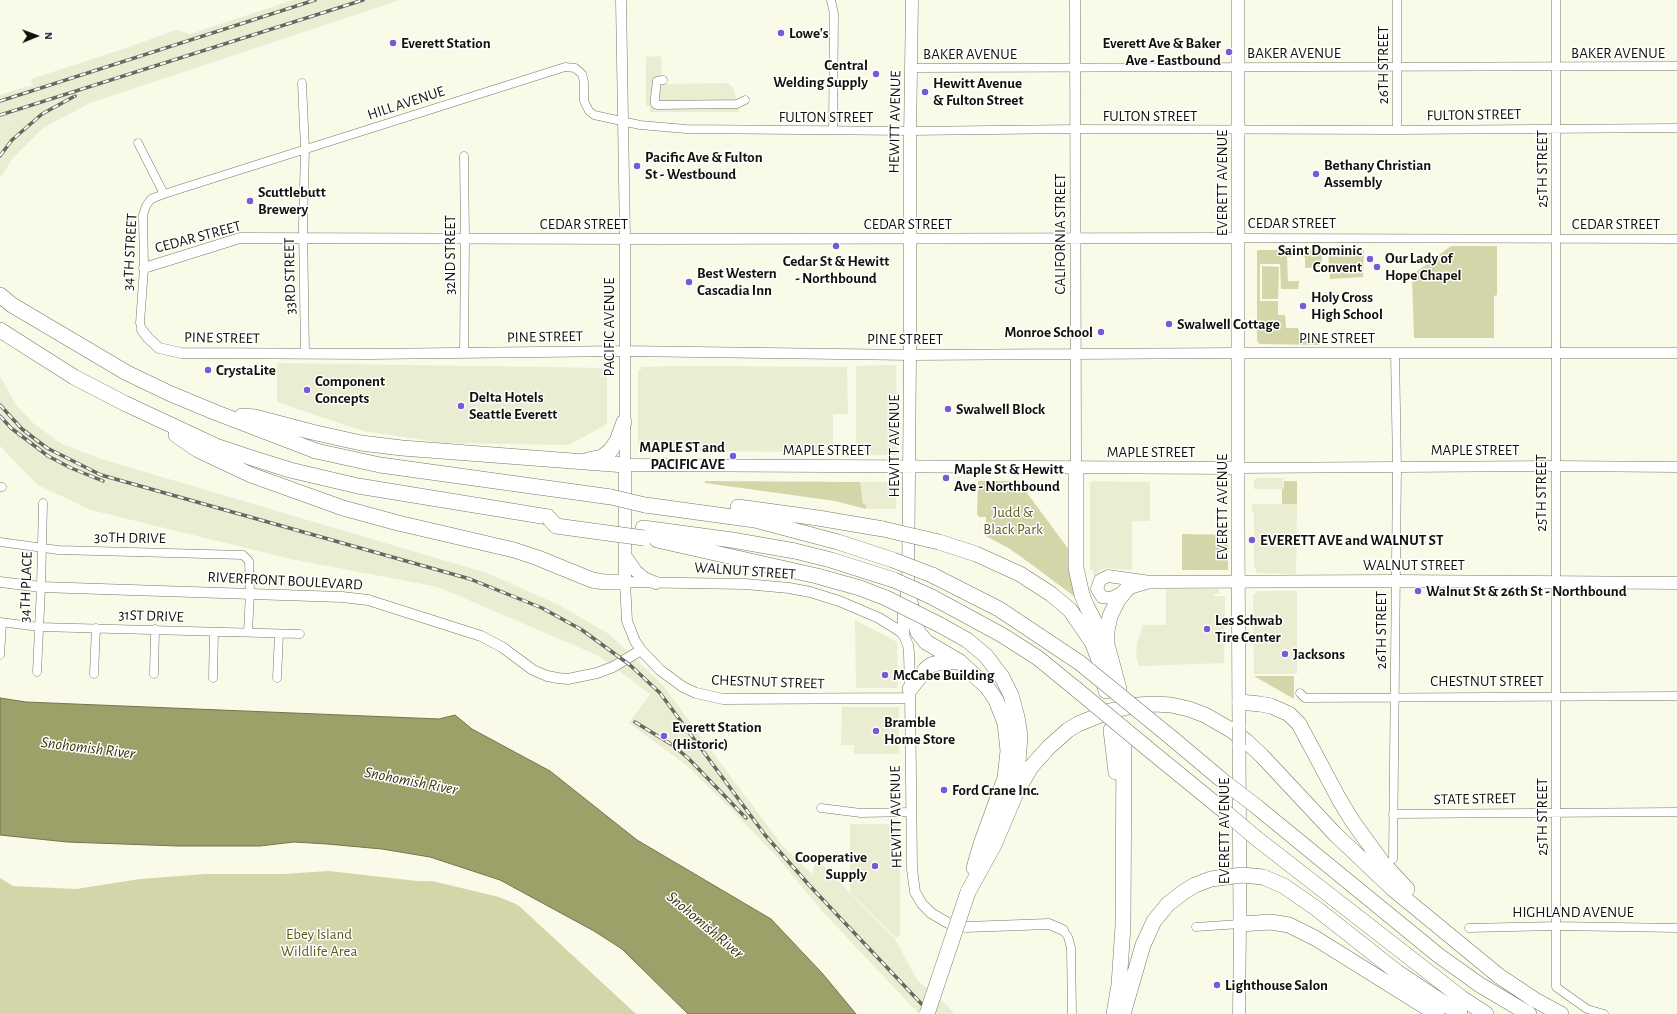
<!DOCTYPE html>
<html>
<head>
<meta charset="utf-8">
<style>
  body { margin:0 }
  #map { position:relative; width:1677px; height:1014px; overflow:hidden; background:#f9fae7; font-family:"Alegreya Sans",sans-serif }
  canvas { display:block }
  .north { position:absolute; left:16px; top:16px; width:40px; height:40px; -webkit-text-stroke:3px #fff; paint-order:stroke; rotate:89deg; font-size:11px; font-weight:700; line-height:16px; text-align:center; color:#11120b }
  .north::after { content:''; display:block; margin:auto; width:14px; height:18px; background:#11120b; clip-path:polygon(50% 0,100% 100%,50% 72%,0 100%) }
</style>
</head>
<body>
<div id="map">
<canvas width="1677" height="1014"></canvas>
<div class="north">N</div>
</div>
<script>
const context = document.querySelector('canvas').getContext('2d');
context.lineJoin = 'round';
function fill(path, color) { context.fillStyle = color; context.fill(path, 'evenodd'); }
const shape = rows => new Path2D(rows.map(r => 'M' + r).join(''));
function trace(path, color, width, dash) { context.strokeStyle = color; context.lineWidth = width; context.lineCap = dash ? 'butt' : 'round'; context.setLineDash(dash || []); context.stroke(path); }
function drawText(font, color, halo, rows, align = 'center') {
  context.font = font + ' "Alegreya Sans",sans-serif'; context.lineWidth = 3; context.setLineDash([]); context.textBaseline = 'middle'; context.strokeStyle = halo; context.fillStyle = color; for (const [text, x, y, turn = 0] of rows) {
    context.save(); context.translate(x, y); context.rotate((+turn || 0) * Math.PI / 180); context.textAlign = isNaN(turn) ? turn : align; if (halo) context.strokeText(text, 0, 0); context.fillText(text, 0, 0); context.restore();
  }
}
fill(shape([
  [293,0,400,0,90,103,43,128,13,158,0,178,0,95,32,85,31,79,126,48,176,30,190,34],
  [657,56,661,57,662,84,728,83,733,88,739,107,739,112,650,112,650,106,646,106,646,57],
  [277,363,607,368,607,424,569,445,443,443,363,431,277,402],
  [896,365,897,455,856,455,856,366],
  [679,366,843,367,847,366,848,414,833,414,833,452,640,451,640,447,638,446,638,370,641,370,641,367],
  [0,376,16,405,33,423,62,444,101,459,487,573,559,605,609,634,661,683,781,844,812,874,817,859,895,939,917,980,948,1006,954,1014,919,1014,822,911,778,858,721,799,686,765,629,723,650,694,599,656,438,587,291,559,91,510,38,485,0,446],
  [1256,478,1283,478,1284,489,1254,489,1254,480,1256,480],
  [1092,481,1150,482,1150,521,1132,521,1132,570,1107,568,1100,570,1094,576,1093,574,1093,570,1090,570,1090,483],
  [860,482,890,482,896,488,896,509,866,509,866,505,863,505],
  [1252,504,1297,504,1296,574,1257,573,1254,566,1254,513,1252,512],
  [1166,589,1219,589,1219,594,1214,594,1214,596,1225,596,1224,663,1139,666,1136,656,1137,643,1143,625,1166,625],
  [1258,591,1297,591,1297,674,1254,674,1253,596],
  [855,620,897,642,898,688,856,688],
  [842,707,899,707,899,754,854,754,854,745,841,745],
  [850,824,900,824,900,934,896,938,850,892]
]), '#ebedd3');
fill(shape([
  [1451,246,1497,246,1497,295,1494,296,1494,338,1414,338,1412,275],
  [1328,249,1364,250,1363,277,1330,279],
  [1258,250,1295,250,1295,256,1287,257,1288,281,1299,281,1298,289,1281,289,1280,264,1260,264,1260,301,1278,301,1278,315,1285,315,1286,328,1298,328,1299,331,1299,341,1319,341,1320,345,1261,344,1258,343,1257,340,1257,251],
  [1322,250,1322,267,1305,268,1305,257,1298,256,1298,251],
  [1262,266,1279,267,1278,299,1262,299],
  [705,481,860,482,863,504,866,505,866,509,835,501,705,483],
  [978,481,1018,481,1070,551,1079,600,1031,564,1010,549,986,536,986,517,979,517,977,514],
  [1284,481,1297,481,1297,504,1282,504,1282,489,1284,489],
  [1182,534,1228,535,1228,570,1182,570],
  [1254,676,1294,676,1294,699],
  [329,871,417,881,432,881,499,897,518,905,636,1014,0,1014,0,878,13,886,76,889,140,879,206,874,283,874]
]), '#d4d6a9');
const water = shape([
  [0,698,26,702,439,719,455,715,472,729,550,771,637,840,771,919,822,973,856,1014,688,1014,622,949,594,931,500,880,430,857,382,849,327,844,294,842,260,846,178,846,67,842,0,835,0,698]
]);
fill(water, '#9ea06a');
trace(water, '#74754e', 1);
const minor = shape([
  [831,0,834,14,833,130],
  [1397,0,1397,130],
  [1556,0,1556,987,1587,1009,1604,1014],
  [911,68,1677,66],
  [663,80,657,81,655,97,655,104,657,105,737,104,745,100],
  [302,83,305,149,303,226,305,354],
  [138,143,164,194,151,199,146,206,143,215,144,268,140,323,142,330],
  [464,156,465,239,464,353],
  [164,194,565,67,575,68,582,74,584,82,584,101,589,111,594,115,640,125,686,129,910,131,1075,129,1397,130,1677,128],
  [1238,238,1677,239],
  [0,487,2,487],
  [0,542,58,550,243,555,249,561,250,593,248,632],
  [0,622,39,627,300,634],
  [0,655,2,623],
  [37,672,41,587,43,503],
  [94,674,96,628],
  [154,674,155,629],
  [213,678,214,632],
  [277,678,279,634],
  [1300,693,1305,698,1677,696],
  [821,808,861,813,912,812],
  [1393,814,1677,812],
  [1393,859,1397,467,1395,354],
  [1196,927,1240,924],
  [1469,928,1556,926,1677,928],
  [1063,930,1068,937,1071,948,1072,1014]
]);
const tertiary = shape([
  [621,0,625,239,625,465],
  [1075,0,1076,468],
  [144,268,240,238,643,239,1238,238],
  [142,330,148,338,159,348,181,353,370,354,624,351,910,355,1238,353,1677,353],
  [1238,468,1555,466,1677,467],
  [0,582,41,587,342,597,368,600,481,636,502,647,533,670,547,676,558,678,568,679,597,673,613,667,641,650],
  [909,698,723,699,696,693,683,687,660,670,641,650,635,641,627,621,625,582,745,584,789,588,810,592,839,601,879,618,903,633,908,645,909,653,910,689,912,869,915,892,922,904,931,913,948,923,966,927,1049,924,1063,930]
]);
const secondary = shape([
  [625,555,636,571,644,578,656,583],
  [625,582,625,465,1238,468],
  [1150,582,1133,587,1111,598,1102,597,1097,589,1100,580,1108,576,1150,582,1395,581,1677,583],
  [903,633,904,612,908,592,910,355,910,139,912,0],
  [1239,1014,1240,924]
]);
const primary = shape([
  [1238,0,1238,527,1239,727],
  [1239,745,1240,924]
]);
const motorway = shape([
  [0,295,12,305,127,373,171,394,217,413,316,451,380,465,611,497],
  [0,330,74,377,124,403,216,446,252,458,290,470,358,486,548,517],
  [242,416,255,417,312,432,361,443,402,448,625,465],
  [176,435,198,450,251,475,343,508,398,523,514,550,538,558,592,580,604,582,625,582],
  [588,460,602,457,610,451,617,441,624,422],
  [1076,468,1076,568,1082,595,1087,607,1108,648,1119,689],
  [645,505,755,520,838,542,893,560],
  [738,507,818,518,883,529],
  [643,528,732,540,795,551,831,560,894,580],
  [657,540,817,576,860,588,886,598],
  [939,542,976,554,1020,574,1051,594,1070,610,1092,642,1098,657,1106,691],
  [932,575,999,609,1080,663],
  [908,592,914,620,918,632,926,642,960,662,987,687,996,700,1005,723,1008,751,1005,778,981,844,974,868],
  [932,597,1002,635,1038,658,1076,689],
  [940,625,967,640,986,656,1002,677,1011,695,1017,717,1020,736,1018,762,1013,784],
  [1107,643,1107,631,1110,616,1118,600,1126,590],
  [910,689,926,669,931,665,945,661,959,662],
  [1240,702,1260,704,1271,706,1289,714,1299,724,1339,799,1353,822,1382,862,1407,889],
  [1111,730,1116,772],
  [1173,739,1223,781],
  [1147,748,1223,810],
  [1257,807,1438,955,1480,985,1529,1014],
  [1256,838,1463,999,1486,1014],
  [1263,877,1284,886,1317,909,1397,972,1460,1014],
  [968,892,994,845,1016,793,1031,767,1049,747,1068,730,1078,724,1110,711,1137,705,1155,704,1171,705,1189,709,1205,715,1231,730,1246,741,1262,756,1335,834,1393,889,1499,976,1535,1000,1561,1014],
  [1240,924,1271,922,1289,925,1315,938,1437,1014],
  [1114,1014,1119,985,1123,926,1124,733],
  [1123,1014,1143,945,1154,921,1168,904,1185,891,1195,885,1211,879]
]);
trace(minor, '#777867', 9);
trace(tertiary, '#777867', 11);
trace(secondary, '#777867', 13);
trace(primary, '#777867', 14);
trace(motorway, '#777867', 16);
trace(minor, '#fff', 8);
trace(tertiary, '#fff', 10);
trace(secondary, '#fff', 12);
trace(primary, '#fff', 13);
trace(motorway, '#fff', 15);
const rail = shape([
  [0,101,315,0],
  [0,115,363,0],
  [0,156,12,140,42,114,75,96],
  [0,405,22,429,47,448,101,475,470,579,542,608,582,630,630,665,660,693,765,835,809,885,931,1014],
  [0,416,11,428,48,456,71,468,103,481],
  [635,722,674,746,689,759,746,818]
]);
trace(rail, '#68695e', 3.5);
trace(rail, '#fff', 2, [6]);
const primaryBridge = shape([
  [1239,745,1239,727]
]);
const motorwayBridge = shape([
  [611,497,645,505],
  [548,517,556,526,644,538],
  [883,529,939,542],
  [893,560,932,575],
  [894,580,932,597],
  [886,598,940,625],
  [1080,663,1173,739],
  [1076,689,1147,748],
  [1223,781,1257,807],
  [1223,810,1256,838],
  [1211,879,1242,875,1263,877],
  [927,1014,968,892]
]);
trace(primaryBridge, '#777867', 14, []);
trace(motorwayBridge, '#777867', 16, []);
trace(primaryBridge, '#fff', 13);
trace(motorwayBridge, '#fff', 15);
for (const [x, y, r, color] of [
  [781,33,4,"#775bd5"],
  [393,43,4,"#775bd5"],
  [1229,52,4,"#775bd5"],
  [876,74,4,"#775bd5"],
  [925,92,4,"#775bd5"],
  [637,166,4,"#775bd5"],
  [1316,174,4,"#775bd5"],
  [250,201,4,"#775bd5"],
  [836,246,4,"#775bd5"],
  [1370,259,4,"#775bd5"],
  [1377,267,4,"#775bd5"],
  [689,282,4,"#775bd5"],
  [1303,306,4,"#775bd5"],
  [1169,324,4,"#775bd5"],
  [1101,332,4,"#775bd5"],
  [208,370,4,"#775bd5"],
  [307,390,4,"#775bd5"],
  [461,406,4,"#775bd5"],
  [948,409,4,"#775bd5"],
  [733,456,4,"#775bd5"],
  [946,478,4,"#775bd5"],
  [1252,540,4,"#775bd5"],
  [1418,591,4,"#775bd5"],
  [1207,629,4,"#775bd5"],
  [1285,654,4,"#775bd5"],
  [885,675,4,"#775bd5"],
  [876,731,4,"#775bd5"],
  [664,736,4,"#775bd5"],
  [944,790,4,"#775bd5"],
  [875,866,4,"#775bd5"],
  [1217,985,4,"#775bd5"]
]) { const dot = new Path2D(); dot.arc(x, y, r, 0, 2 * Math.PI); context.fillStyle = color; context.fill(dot); trace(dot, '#fff', 1.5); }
drawText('bold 15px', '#11120b', '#fff', [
  ["Lowe's",789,33],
  ["Everett Station",401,43],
  ["Everett Ave & Baker",1221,43,"right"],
  ["Ave - Eastbound",1221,60,"right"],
  ["Central",868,65,"right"],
  ["Welding Supply",868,82,"right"],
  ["Hewitt Avenue",933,83],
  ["& Fulton Street",933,100],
  ["Pacific Ave & Fulton",645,157],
  ["St - Westbound",645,174],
  ["Bethany Christian",1324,165],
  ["Assembly",1324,182],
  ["Scuttlebutt",258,192],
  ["Brewery",258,209],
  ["Saint Dominic",1362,250,"right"],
  ["Convent",1362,267,"right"],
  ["Our Lady of",1385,258],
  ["Hope Chapel",1385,275],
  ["Cedar St & Hewitt",836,261,"center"],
  ["- Northbound",836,278,"center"],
  ["Best Western",697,273],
  ["Cascadia Inn",697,290],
  ["Holy Cross",1311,297],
  ["High School",1311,314],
  ["Swalwell Cottage",1177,324],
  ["Monroe School",1093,332,"right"],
  ["CrystaLite",216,370],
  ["Component",315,381],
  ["Concepts",315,398],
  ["Delta Hotels",469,397],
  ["Seattle Everett",469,414],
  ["Swalwell Block",956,409],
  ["MAPLE ST and",725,447,"right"],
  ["PACIFIC AVE",725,464,"right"],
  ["Maple St & Hewitt",954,469],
  ["Ave - Northbound",954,486],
  ["EVERETT AVE and WALNUT ST",1260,540],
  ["Walnut St & 26th St - Northbound",1426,591],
  ["Les Schwab",1215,620],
  ["Tire Center",1215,637],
  ["Jacksons",1293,654],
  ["McCabe Building",893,675],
  ["Bramble",884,722],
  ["Home Store",884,739],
  ["Everett Station",672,727],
  ["(Historic)",672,744],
  ["Ford Crane Inc.",952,790],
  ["Cooperative",867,857,"right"],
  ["Supply",867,874,"right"],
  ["Lighthouse Salon",1225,985]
], 'left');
drawText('15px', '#11120b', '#fff', [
  ["BAKER AVENUE",1294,53],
  ["BAKER AVENUE",1618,53],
  ["BAKER AVENUE",970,54],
  ["26TH STREET",1383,65,-90],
  ["HILL AVENUE",406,103,-18],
  ["FULTON STREET",1474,115,-1],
  ["FULTON STREET",1150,116],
  ["FULTON STREET",826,117],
  ["HEWITT AVENUE",895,122,-89],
  ["25TH STREET",1542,169,-90],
  ["EVERETT AVENUE",1222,183,-90],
  ["CEDAR STREET",1292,223],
  ["CEDAR STREET",584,224],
  ["CEDAR STREET",908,224],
  ["CEDAR STREET",1616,224],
  ["CALIFORNIA STREET",1060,234,-90],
  ["CEDAR STREET",198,237,-15],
  ["34TH STREET",130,252,-87],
  ["32ND STREET",450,255,-90],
  ["33RD STREET",290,276,-91],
  ["PACIFIC AVENUE",609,327,-90],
  ["PINE STREET",545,337,-1],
  ["PINE STREET",222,338,1],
  ["PINE STREET",1337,338],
  ["PINE STREET",905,339],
  ["HEWITT AVENUE",894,446,-90],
  ["MAPLE STREET",827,450],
  ["MAPLE STREET",1475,450],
  ["MAPLE STREET",1151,452],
  ["25TH STREET",1541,493,-90],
  ["EVERETT AVENUE",1222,507,-90],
  ["30TH DRIVE",130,538,1],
  ["WALNUT STREET",1414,565],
  ["WALNUT STREET",745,571,4],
  ["RIVERFRONT BOULEVARD",285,581,3],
  ["34TH PLACE",26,587,-88],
  ["31ST DRIVE",151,616,2],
  ["26TH STREET",1381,630,-90],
  ["CHESTNUT STREET",1487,681],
  ["CHESTNUT STREET",768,682,2],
  ["STATE STREET",1475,799,-1],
  ["HEWITT AVENUE",896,817,-91],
  ["25TH STREET",1542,817,-90],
  ["EVERETT AVENUE",1224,831,-90],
  ["HIGHLAND AVENUE",1573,912]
]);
drawText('15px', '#5a5b1d', '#fff', [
  ["Judd &",1013,512],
  ["Black Park",1013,529],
  ["Ebey Island",319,934],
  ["Wildlife Area",319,951]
]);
drawText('italic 16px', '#36360a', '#fff', [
  ["Snohomish River",88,748,7],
  ["Snohomish River",411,781,11],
  ["Snohomish River",705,925,40]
]);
</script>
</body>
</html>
